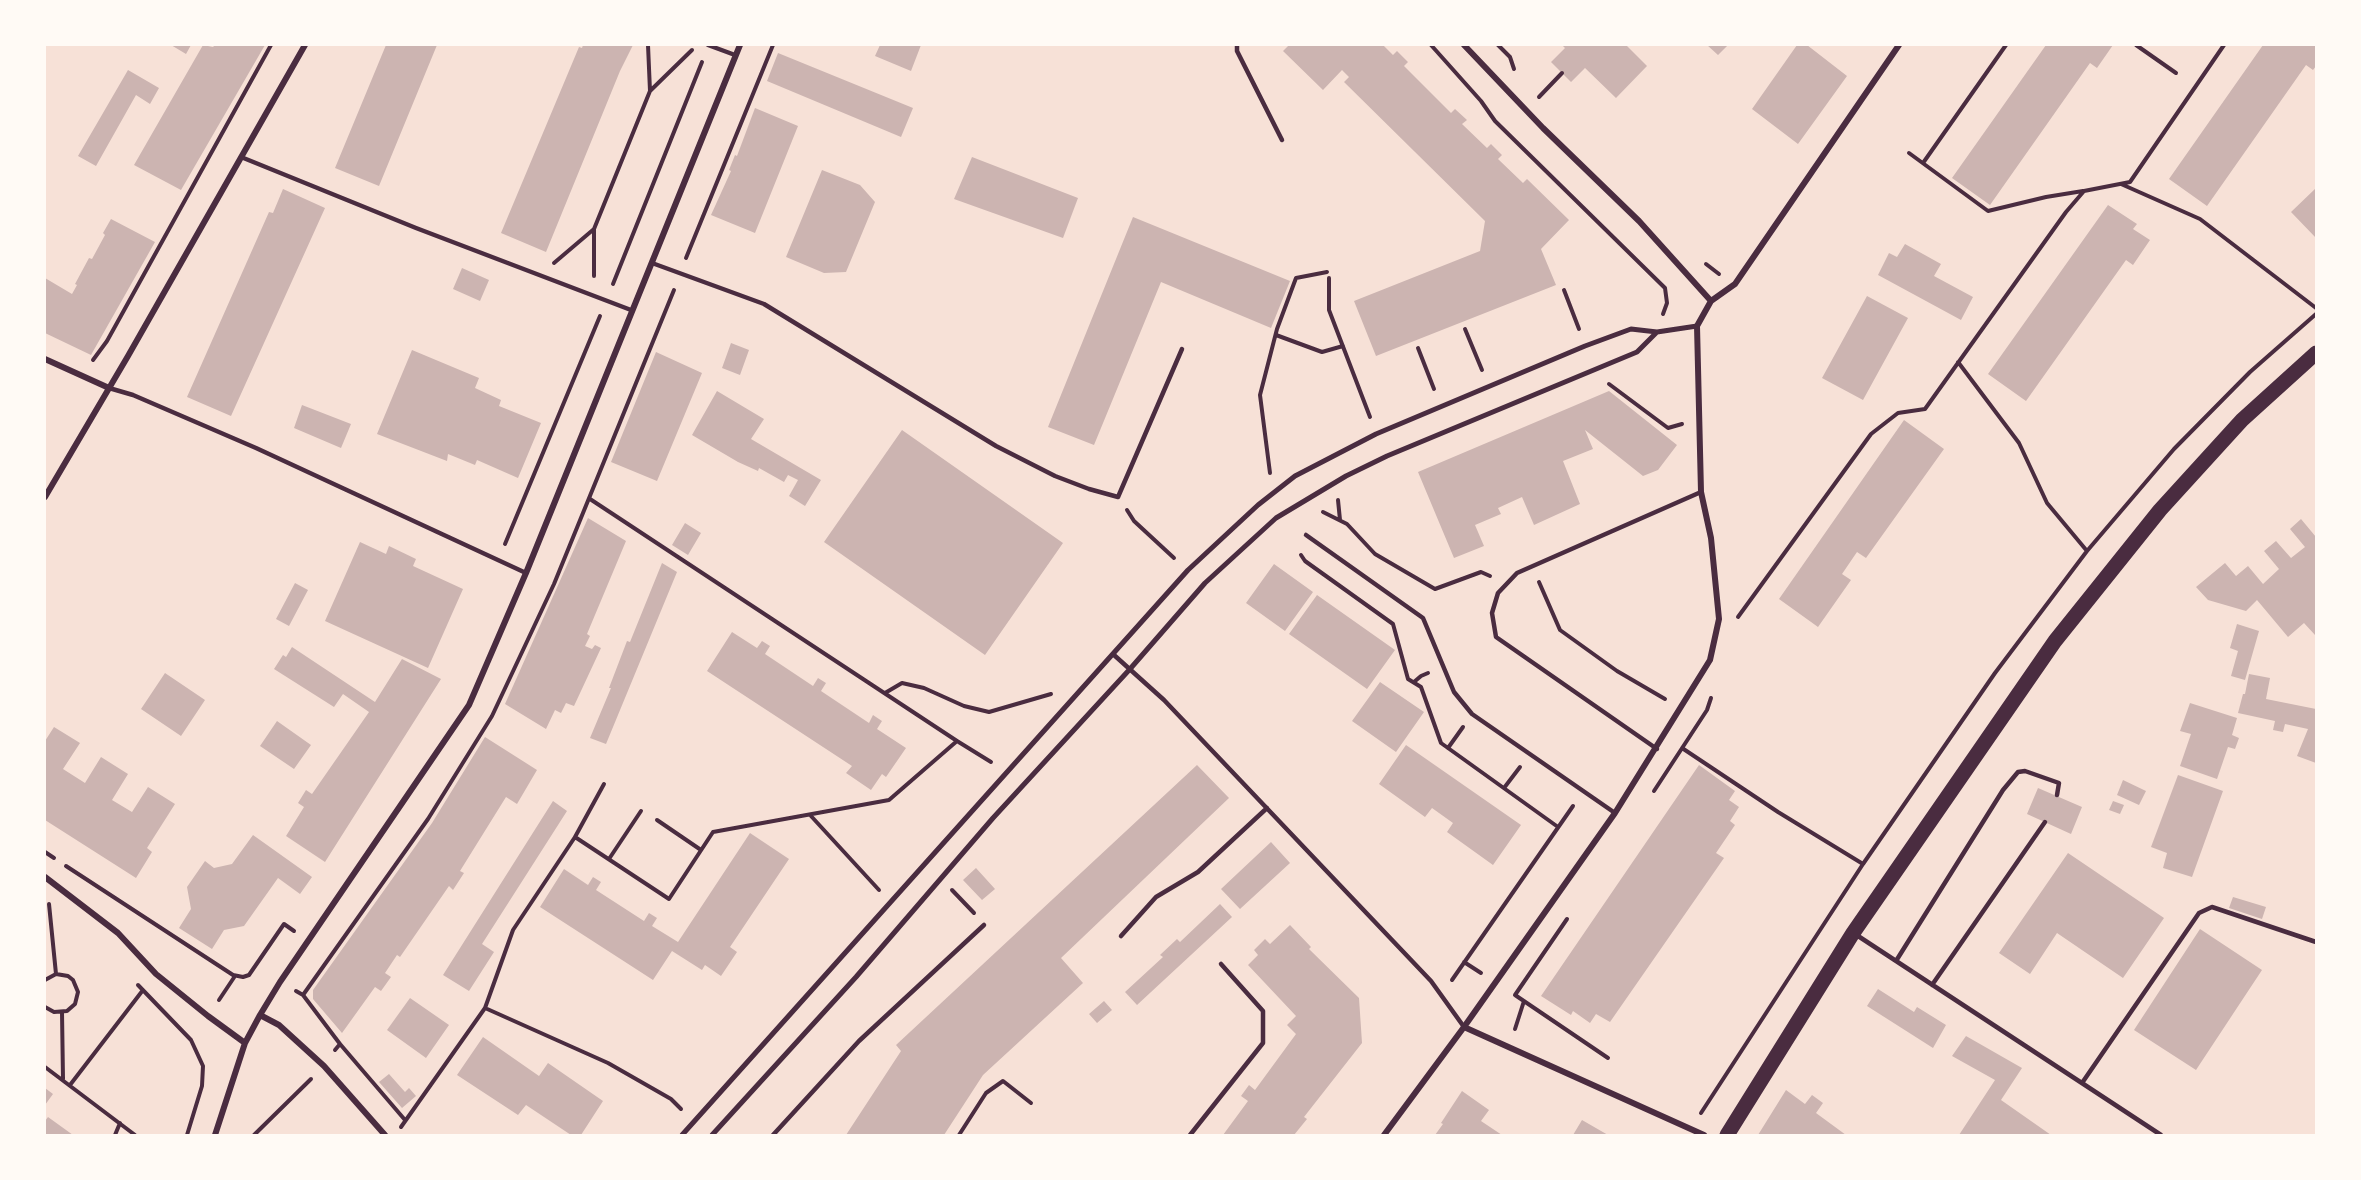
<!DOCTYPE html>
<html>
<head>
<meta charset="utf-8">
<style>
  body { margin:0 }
  #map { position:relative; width:2361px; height:1180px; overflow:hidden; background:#f7e1d7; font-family:Karla,sans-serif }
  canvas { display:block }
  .frame { position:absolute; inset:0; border:46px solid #fffaf5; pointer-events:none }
</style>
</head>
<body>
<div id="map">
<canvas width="2361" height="1180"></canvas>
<div class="frame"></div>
</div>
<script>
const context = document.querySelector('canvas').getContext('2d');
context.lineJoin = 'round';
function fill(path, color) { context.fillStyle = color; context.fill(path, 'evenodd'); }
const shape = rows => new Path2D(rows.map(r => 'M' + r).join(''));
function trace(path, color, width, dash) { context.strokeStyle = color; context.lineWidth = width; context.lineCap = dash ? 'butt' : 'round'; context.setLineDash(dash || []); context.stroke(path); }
fill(shape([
  [171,45,191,45,186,54],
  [203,45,213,47,215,45,265,45,181,190,134,165],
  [386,45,437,45,379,186,335,168],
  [583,45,633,45,620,71,546,252,501,233,579,47,582,48],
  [880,45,921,45,911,71,875,56],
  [1289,45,1383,45,1393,55,1397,51,1408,62,1404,66,1451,113,1455,109,1467,120,1462,124,1487,148,1491,144,1502,155,1498,159,1523,183,1527,179,1569,220,1541,249,1556,285,1376,356,1354,301,1480,251,1485,221,1344,82,1349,77,1342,70,1323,90,1283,51],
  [1562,45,1626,45,1647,66,1616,98,1585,68,1571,82,1551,62,1565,48],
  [1707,45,1728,45,1718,55],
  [1797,45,1807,45,1847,76,1798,144,1752,109],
  [2046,45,2113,45,2097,68,2090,63,1990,205,1952,178],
  [2263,45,2316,45,2316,66,2313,70,2306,65,2207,206,2169,179],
  [778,53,913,108,901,137,767,81],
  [128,70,159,88,150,104,136,95,96,166,78,156],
  [755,108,798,126,755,233,711,215,731,171,729,170,735,155,737,156],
  [972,157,1078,198,1063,238,954,199],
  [822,170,860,185,875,202,846,272,824,273,786,257],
  [2316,188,2316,238,2291,212],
  [283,189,325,208,231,416,187,397,269,212,273,213],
  [2108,205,2137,224,2133,229,2150,240,2133,265,2126,260,2026,401,1988,374],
  [1133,217,1290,281,1271,328,1161,282,1094,445,1048,427],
  [111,219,155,242,91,355,45,333,45,278,72,294,77,285,75,284,89,258,92,259,105,235,103,233],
  [1905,244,1941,264,1934,276,1973,297,1961,320,1878,275,1889,253,1897,257],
  [462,268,489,280,480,301,453,289],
  [1867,296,1908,318,1863,400,1822,378],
  [731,343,749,350,740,375,722,368],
  [412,350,479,378,475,388,501,400,499,406,541,423,518,478,477,460,475,465,448,454,447,461,377,434],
  [656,352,702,373,657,481,611,462],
  [717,391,764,419,751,439,821,480,805,506,789,496,798,480,788,475,784,482,759,468,758,471,738,462,692,435],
  [1609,391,1677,445,1658,470,1643,476,1585,430,1593,449,1563,461,1580,504,1534,525,1522,497,1498,508,1501,514,1475,525,1484,546,1454,558,1418,472],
  [302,405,351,424,341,448,294,428],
  [1904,420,1944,449,1866,558,1857,552,1842,574,1851,580,1818,627,1779,599],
  [902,430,1063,543,985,655,824,542],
  [588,518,626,541,587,634,590,636,585,646,592,649,595,645,601,648,574,706,566,703,561,713,555,710,546,729,505,704],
  [2301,519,2316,537,2315,635,2304,623,2288,637,2257,600,2246,611,2208,600,2196,587,2225,563,2236,576,2248,566,2263,584,2279,569,2264,551,2276,541,2291,558,2305,547,2290,529],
  [685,523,701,533,688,555,672,545],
  [360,542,386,554,389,546,416,559,413,566,463,589,428,668,325,621],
  [662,563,677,572,606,744,590,738,611,688,609,688,627,641,630,642],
  [1274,564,1313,592,1285,631,1246,603],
  [295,583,308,590,289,626,276,619],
  [1317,595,1395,650,1367,689,1289,634],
  [2237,624,2259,631,2245,680,2231,676,2238,651,2230,648],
  [732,632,757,648,762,641,770,646,765,654,813,686,818,678,826,683,821,691,869,723,873,715,882,721,877,729,906,748,886,777,882,774,871,790,846,773,852,766,707,671],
  [292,647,375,702,402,659,441,679,325,862,286,836,304,807,298,803,306,790,312,794,369,712,343,694,334,707,274,669,283,655,286,657],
  [165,673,205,700,181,736,141,709],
  [2249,674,2270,678,2266,699,2316,709,2316,763,2297,756,2308,729,2285,724,2283,732,2273,730,2275,721,2238,713,2243,694,2245,694],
  [1380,682,1424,712,1396,752,1352,721],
  [2190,703,2237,718,2232,735,2239,738,2235,749,2228,747,2217,779,2180,766,2191,734,2180,731],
  [277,721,311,745,294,769,260,746],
  [54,727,80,743,63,769,85,783,101,757,128,774,112,800,132,812,148,787,175,804,147,848,152,852,136,878,45,820,45,741],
  [485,737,537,770,517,804,506,797,460,871,464,873,453,890,449,886,400,957,397,955,385,973,391,977,381,991,375,987,342,1033,313,999,313,990,432,823],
  [1406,745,1521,825,1493,865,1447,832,1453,823,1432,808,1425,817,1379,784],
  [1197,765,1229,798,1061,958,1083,983,983,1075,944,1135,846,1135,901,1051,896,1045],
  [1699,765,1735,791,1729,800,1739,807,1730,821,1735,825,1716,853,1724,858,1610,1022,1596,1014,1590,1023,1573,1011,1571,1015,1541,996],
  [2178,775,2223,791,2192,877,2163,868,2167,853,2151,847],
  [2123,780,2146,791,2139,805,2117,795],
  [2038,788,2082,807,2071,834,2027,814],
  [553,801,567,811,482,944,494,952,469,991,443,975],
  [2113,801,2124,805,2120,814,2109,810],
  [750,833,789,859,730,947,737,952,721,976,705,965,702,970,672,951,653,980,540,907,564,869,588,885,593,877,601,882,596,890,644,921,649,913,657,918,652,926,678,942],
  [253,835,312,877,300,894,278,878,244,926,224,930,212,949,179,928,191,909,187,887,205,861,214,868,232,864],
  [1271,842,1290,863,1240,909,1221,889],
  [2068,853,2164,918,2123,978,2057,933,2030,974,1999,953],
  [976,868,995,889,982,900,963,880],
  [2233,897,2266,907,2262,919,2229,908],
  [1220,904,1232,917,1137,1005,1125,992,1163,957,1160,955,1177,939,1180,942],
  [1290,925,1311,947,1309,949,1359,998,1362,1043,1304,1117,1307,1119,1294,1135,1223,1135,1248,1101,1241,1096,1249,1085,1255,1090,1296,1034,1287,1025,1296,1016,1248,965,1258,955,1254,950,1265,939,1270,944],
  [2200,929,2262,970,2196,1070,2134,1030],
  [1878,989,1914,1012,1917,1007,1946,1025,1933,1048,1867,1006],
  [410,998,449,1025,426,1058,387,1030],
  [1104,1001,1112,1010,1097,1023,1089,1014],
  [1966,1036,2022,1068,2001,1100,2051,1135,1959,1135,1995,1080,1952,1056],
  [483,1037,539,1076,548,1063,603,1101,581,1135,571,1135,526,1105,518,1115,457,1075],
  [389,1074,405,1092,409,1088,416,1096,402,1108,379,1082],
  [45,1088,53,1094,45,1105],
  [1786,1090,1805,1104,1812,1095,1823,1103,1816,1113,1846,1135,1758,1135],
  [1462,1091,1489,1110,1481,1121,1502,1135,1435,1135,1443,1124,1441,1123],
  [48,1117,73,1135,45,1135,45,1121],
  [1582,1120,1608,1135,1573,1135]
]), '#ccb4b1');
trace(shape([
  [648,45,650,91,692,50],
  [1431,45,1481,101,1495,121,1665,288,1667,303,1663,314],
  [1498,45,1510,57,1514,69],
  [2136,45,2176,73],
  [1539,97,1562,73],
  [1909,153,1988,211,2046,197,2083,191],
  [1923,163,2006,45],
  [2121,184,2200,219,2316,308],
  [594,229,650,91],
  [686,258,773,45],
  [554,263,594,229,594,276],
  [1706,264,1719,274],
  [1329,278,1329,310,1370,417],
  [613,284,702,62],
  [1564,290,1579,329],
  [1465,329,1482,370],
  [1276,335,1322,352,1343,346],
  [1418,348,1434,389],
  [93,360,107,341,271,45],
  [1958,362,2019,443,2047,503,2087,551],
  [1609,384,1668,428,1682,424],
  [1270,473,1260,395,1277,329,1296,278,1327,272],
  [590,499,957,741],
  [1338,500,1340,520],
  [1127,510,1134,521,1174,558],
  [1323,512,1347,524,1375,554,1435,589,1481,572,1490,576],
  [505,544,600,316],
  [1301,555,1305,561,1393,624,1408,679,1421,687,1441,743,1558,827],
  [1539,582,1560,630,1617,671,1665,699],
  [1738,617,1871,434,1898,413,1925,409,2066,212,2084,191,2130,182,2224,45],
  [1414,682,1421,676,1428,673],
  [885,693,902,683,924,688,964,706,989,712,1051,694],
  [1448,748,1463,727],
  [1682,748,1778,812,1863,864],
  [1504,788,1520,767],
  [1654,791,1707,710,1711,698],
  [811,816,879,890],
  [657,820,701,850],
  [575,837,604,784],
  [45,852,54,858],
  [609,859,641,811],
  [66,866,233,975,243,977,249,975,284,924,294,931],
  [952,890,974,913],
  [49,904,56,974],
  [1464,962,1481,973],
  [45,980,56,974,68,976,73,980,78,992,75,1004,67,1011,54,1012,45,1007],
  [1452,980,1573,806],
  [138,985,191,1040,203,1066,202,1086,187,1135],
  [296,991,303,995,428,819,492,716,554,584,674,290],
  [303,995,340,1044],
  [1515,995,1567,919],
  [1515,995,1608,1058],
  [219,1000,235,976],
  [485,1008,608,1063,671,1099,681,1109],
  [62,1012,63,1079],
  [1515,1029,1524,1001],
  [335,1050,340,1044,405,1120],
  [45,1067,135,1135],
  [70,1085,143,990],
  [1701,1113,1863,864,1995,673,2087,551,2174,449,2250,372,2316,314],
  [401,1127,485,1008,513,930,575,837,669,899,713,832,889,800,957,741,991,762],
  [115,1135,120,1123],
  [254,1135,311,1079],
  [959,1135,986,1093,1003,1081,1031,1103]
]), '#4a2c40', 4);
trace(shape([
  [708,45,735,55],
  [1237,45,1237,51,1282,140],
  [241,157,416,228,631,310],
  [652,263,764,304,996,446,1055,476,1089,489,1118,497,1182,349],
  [109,388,133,395,256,448,526,573],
  [1306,535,1423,618,1454,692,1472,714,1615,813],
  [1114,655,1164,700,1431,981,1464,1027],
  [1657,749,1496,637,1492,613,1498,593,1517,573,1701,492],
  [1855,934,2161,1135],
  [1121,936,1156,897,1198,872,1267,808],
  [1896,961,2003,790,2018,772,2025,771,2059,783,2057,795],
  [1932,985,2045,822],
  [2082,1083,2199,913,2212,907,2316,942],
  [773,1135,859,1041,984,925],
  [1190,1135,1263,1043,1263,1011,1221,964]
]), '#4a2c40', 4.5);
trace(shape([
  [682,1135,1188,570,1258,505,1295,476,1376,434,1585,346,1631,329,1657,332],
  [712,1135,856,977,993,818,1130,669,1205,583,1276,518,1346,476,1387,456,1637,352,1657,332,1697,326]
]), '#4a2c40', 5);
trace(shape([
  [1464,45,1543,128,1639,221,1711,301],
  [45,359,109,388],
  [45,497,128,356,305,45],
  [45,877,118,933,156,974,208,1016,245,1043],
  [260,1015,279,1025,324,1066,385,1135],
  [1464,1027,1704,1135],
  [215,1135,245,1043,260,1015,280,982,469,705,526,573,740,45],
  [1384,1135,1464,1027,1615,813,1710,660,1719,619,1711,538,1701,492,1697,326,1711,301,1735,284,1899,45]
]), '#4a2c40', 6);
trace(shape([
  [1727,1135,1853,933,2055,641,2160,510,2242,420,2316,353]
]), '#4a2c40', 15);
</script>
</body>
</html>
